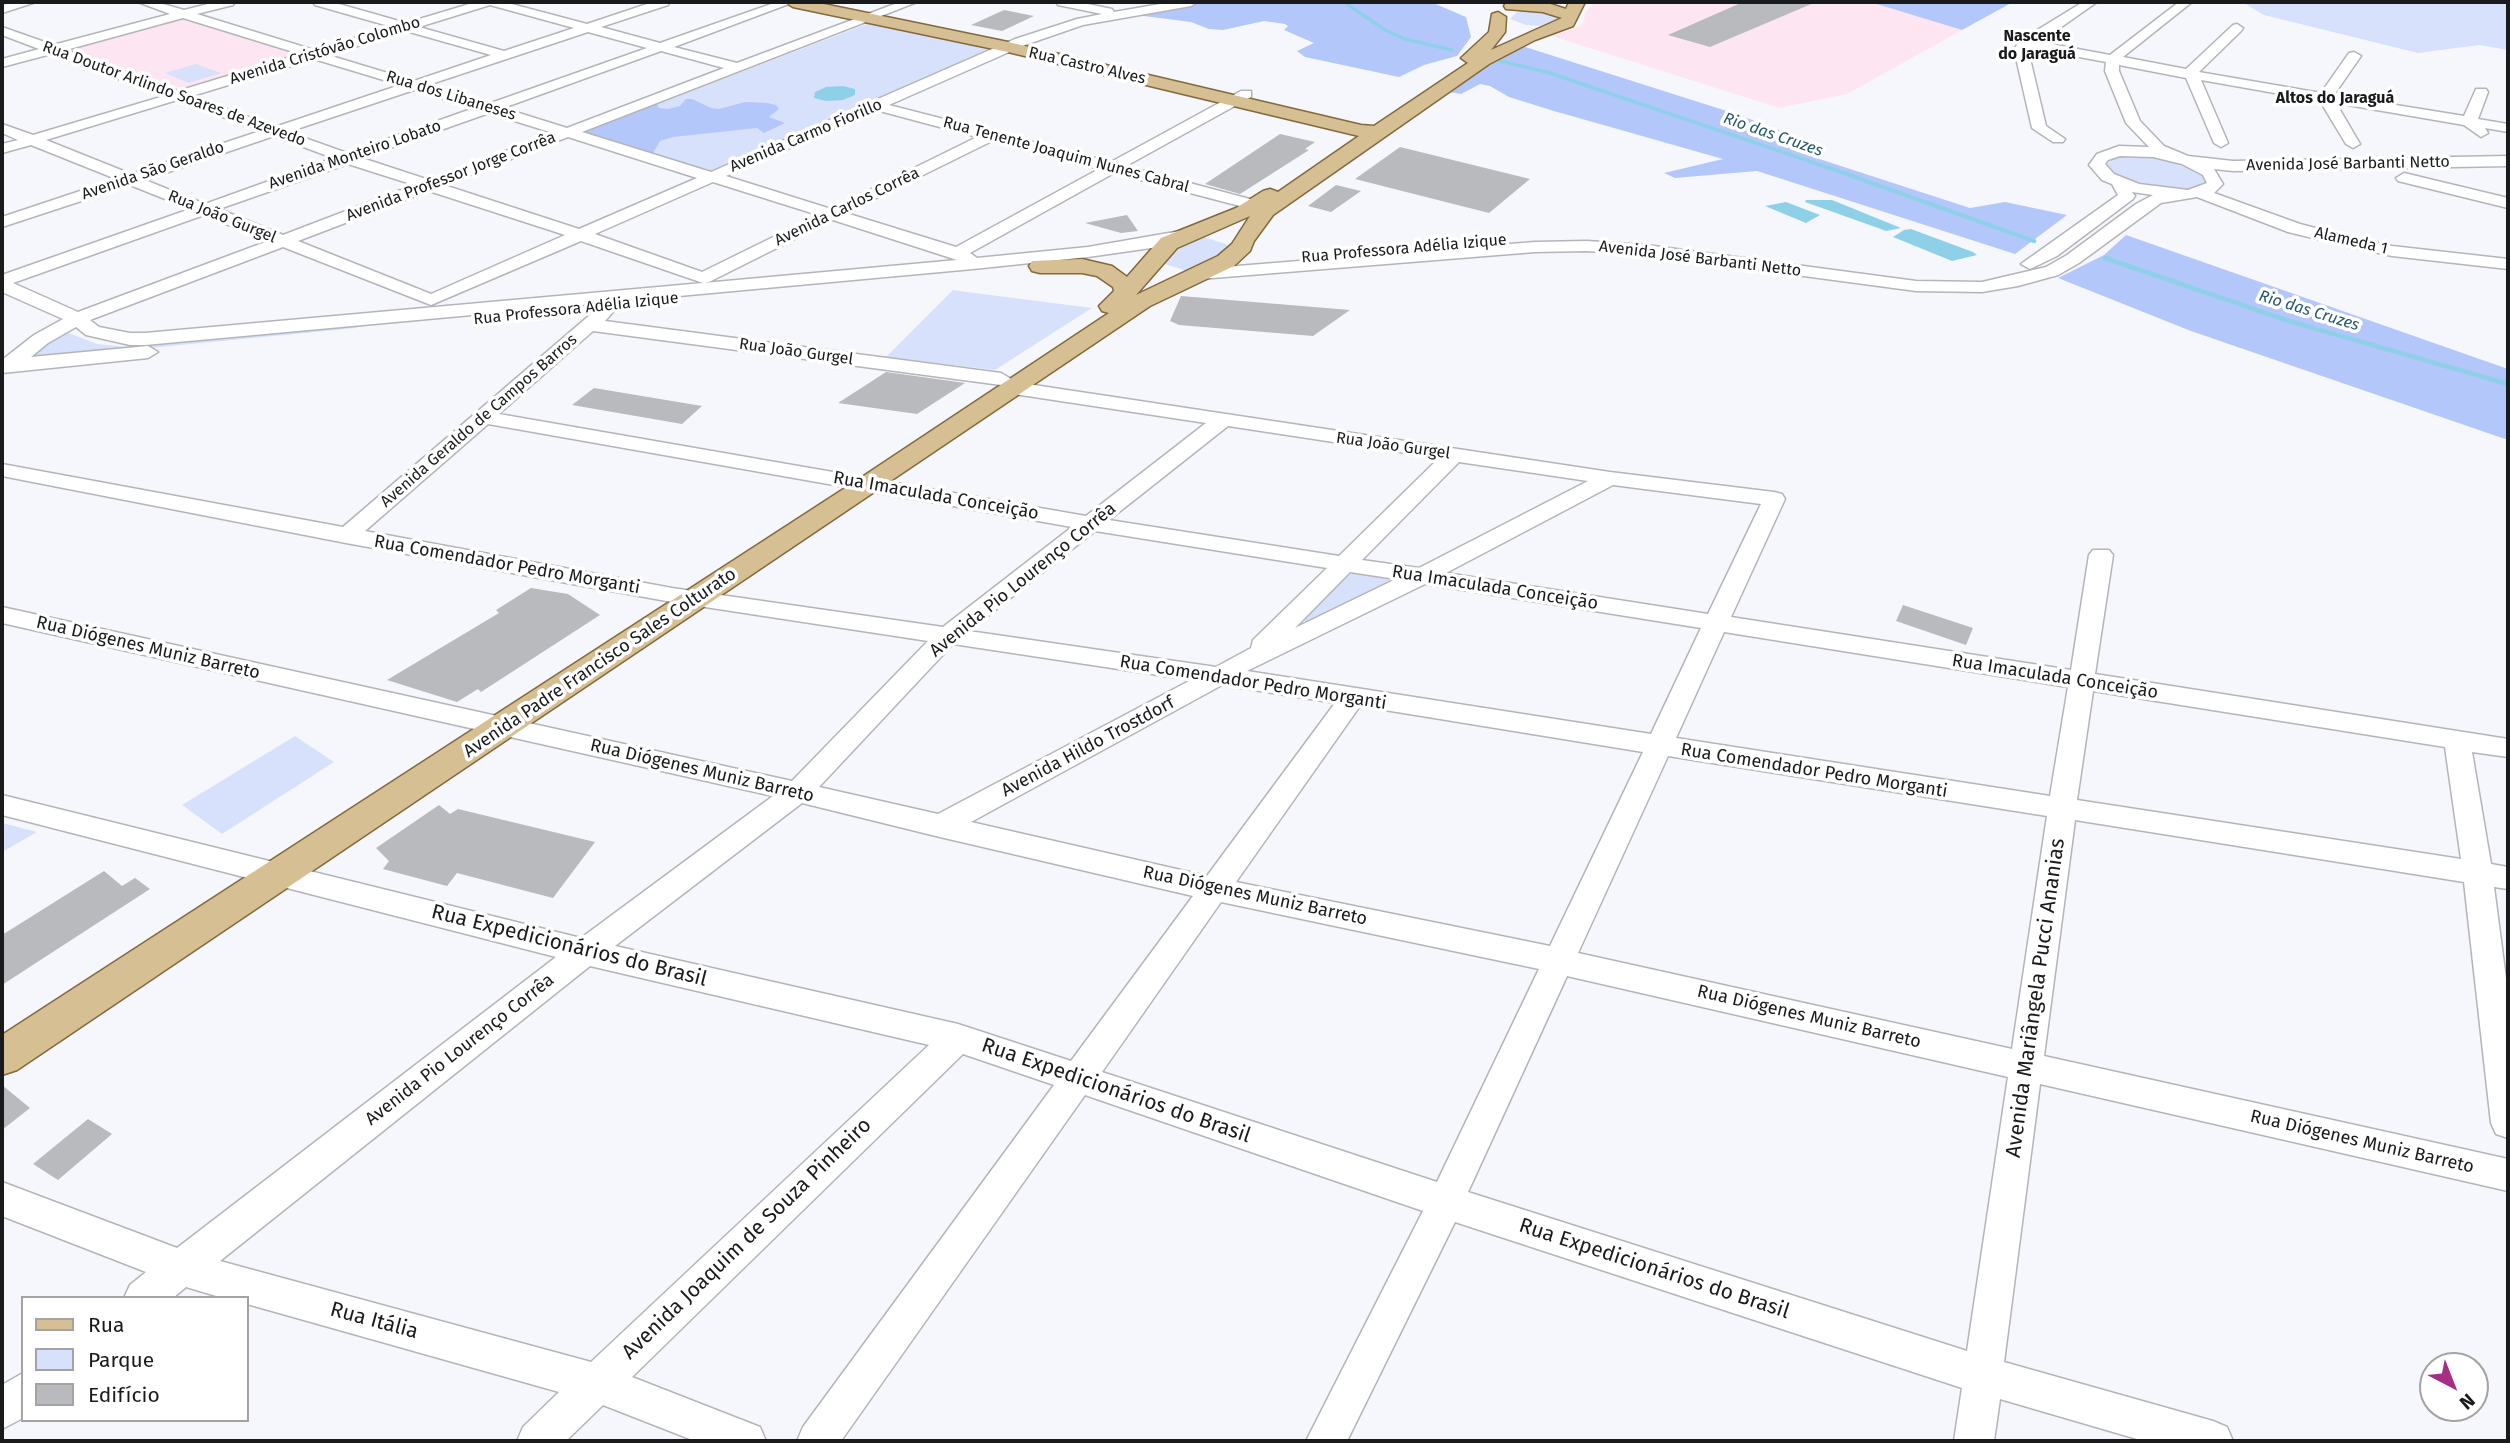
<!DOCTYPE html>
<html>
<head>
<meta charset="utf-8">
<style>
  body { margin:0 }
  #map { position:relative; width:2510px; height:1443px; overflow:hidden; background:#f5f7fc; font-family:"Fira Sans",sans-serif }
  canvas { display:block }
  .frame { position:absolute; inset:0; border:4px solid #191a1b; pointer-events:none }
  .legend { position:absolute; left:21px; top:1296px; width:228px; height:126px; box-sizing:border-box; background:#fff; border:2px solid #a3a3a4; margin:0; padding:9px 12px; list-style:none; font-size:21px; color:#191a1b }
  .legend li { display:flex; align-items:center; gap:14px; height:35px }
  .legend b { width:35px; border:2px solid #a3a3a4 }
  .north { position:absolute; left:2419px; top:1352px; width:70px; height:70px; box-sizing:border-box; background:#fff; border:2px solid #a3a3a4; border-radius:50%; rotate:138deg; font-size:19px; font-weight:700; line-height:28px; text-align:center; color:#191a1b }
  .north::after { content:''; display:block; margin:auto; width:24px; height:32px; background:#a62e85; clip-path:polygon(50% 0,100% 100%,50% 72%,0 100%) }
</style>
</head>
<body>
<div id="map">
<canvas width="2510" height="1443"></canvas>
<div class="frame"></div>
<ul class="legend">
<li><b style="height:9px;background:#d7bf94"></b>Rua</li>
<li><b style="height:19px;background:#d7e1fb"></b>Parque</li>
<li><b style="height:19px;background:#b8babe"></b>Edifício</li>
</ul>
<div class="north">N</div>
</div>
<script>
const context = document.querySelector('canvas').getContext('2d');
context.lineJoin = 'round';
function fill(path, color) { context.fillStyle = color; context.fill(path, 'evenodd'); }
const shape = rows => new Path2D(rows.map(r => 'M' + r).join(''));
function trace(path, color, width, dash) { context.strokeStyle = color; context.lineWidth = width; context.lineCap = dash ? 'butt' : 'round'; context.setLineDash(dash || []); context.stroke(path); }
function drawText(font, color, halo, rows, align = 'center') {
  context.font = font + ' "Fira Sans",sans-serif'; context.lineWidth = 7; context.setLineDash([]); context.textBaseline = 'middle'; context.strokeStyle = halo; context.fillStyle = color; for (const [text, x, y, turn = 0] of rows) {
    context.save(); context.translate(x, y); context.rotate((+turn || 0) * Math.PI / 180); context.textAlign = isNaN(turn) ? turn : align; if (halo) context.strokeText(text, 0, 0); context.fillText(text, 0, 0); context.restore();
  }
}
fill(shape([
  [1595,2,1870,2,1962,30,1847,94,1779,108,1552,36,1580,26,1584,22,1585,13],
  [179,18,300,55,187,90,66,49]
]), '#fde5f2');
fill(shape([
  [2242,2,2508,2,2508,50,2479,45,2418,53,2264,15],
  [1527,9,1540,9,1561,17,1540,26,1526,25,1510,19,1516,13],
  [872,22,990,50,712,171,585,132],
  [196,64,221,73,189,83,165,73],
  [2124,155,2142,155,2181,162,2197,169,2205,177,2205,184,2197,189,2181,192,2161,190,2123,180,2111,172,2107,165,2112,159],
  [1203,237,1226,244,1229,248,1225,255,1187,271,1162,263,1167,251],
  [953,290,967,292,1092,308,995,370,886,357],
  [362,323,356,328,37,359,30,357,31,353,66,332,97,344,127,347],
  [1358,572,1391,580,1389,584,1309,623,1302,620,1345,576],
  [295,736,334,762,222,834,182,805],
  [2,823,37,832,2,852]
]), '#d7e1fb');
fill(shape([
  [1203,2,1431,2,1466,17,1471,37,1457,56,1424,65,1399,77,1305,57,1297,51,1314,43,1284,30,1288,26,1285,24,1264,21,1223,30,1209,29,1191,22,1128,14],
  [1870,2,2013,2,1962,30],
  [1519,45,1733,113,1782,131,1804,154,1970,208,2005,202,2067,215,2015,254,1757,171,1675,178,1664,173,1723,159,1554,111,1509,97,1490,86,1480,84,1461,94,1449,92,1475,71],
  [686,99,692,99,711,108,719,109,745,102,767,103,776,105,779,109,769,117,785,123,764,133,757,128,673,137,660,141,653,153,584,132,657,104,659,108,668,109,680,106],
  [2126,235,2508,369,2508,440,2191,331,2058,278,2104,255]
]), '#b4c7fa');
fill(shape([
  [843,86,855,89,855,95,843,100,826,101,814,98,815,92,826,87],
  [1806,200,1832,200,1901,228,1886,231,1878,228,1805,202],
  [1786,202,1820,215,1806,223,1765,206],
  [1911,229,1973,252,1977,255,1952,261,1893,237,1904,230]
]), '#8fd0e9');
trace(shape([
  [1344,2,1385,30,1405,39,1452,50],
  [1500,61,1547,72,1835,170]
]), '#8fd0e9', 3.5);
trace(shape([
  [1830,168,2034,241],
  [2105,258,2289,321,2508,384]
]), '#8fd0e9', 4.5);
trace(shape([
  [2503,383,2508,384]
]), '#8fd0e9', 5);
fill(shape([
  [1743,2,1816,2,1710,47,1668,35],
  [1004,10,1034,16,1002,31,971,25],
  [1280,134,1315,142,1305,149,1309,150,1240,194,1205,184],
  [1400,147,1530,179,1489,213,1355,179],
  [1336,185,1361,191,1331,212,1308,206],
  [1127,215,1138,231,1121,233,1085,223],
  [1181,296,1350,310,1313,336,1179,325,1170,321],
  [886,372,944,380,965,383,917,414,838,403],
  [594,388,702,406,682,424,572,405],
  [531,588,568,594,600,615,481,692,478,689,457,702,387,680,499,613,496,610],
  [1903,605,1973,628,1966,645,1896,621],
  [439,805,450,814,458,809,595,842,553,898,457,873,447,886,383,869,389,861,376,848],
  [104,871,122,886,135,878,150,889,2,985,2,935],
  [2,1085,30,1108,2,1130],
  [88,1119,112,1134,58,1180,33,1164]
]), '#b8babe');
const minor = shape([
  [16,2,36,2,2,13,2,5,16,2],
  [138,2,156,2,184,10,216,2,235,2,233,5,197,14,314,50,392,27,315,5,313,2,332,2,406,23,476,2,504,2,587,24,653,2,670,2,668,5,601,27,660,43,777,2,794,2,674,47,737,63,900,2,917,2,582,132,711,172,1015,39,1077,19,1102,14,1058,5,1056,2,1078,2,1112,9,1114,12,1172,2,1197,2,1191,6,1083,25,1025,45,889,105,1111,162,1241,91,1251,91,1251,97,1126,166,1261,202,1263,205,1255,210,1114,173,970,253,977,258,1088,247,1186,230,1194,235,1192,239,1158,247,1088,257,973,269,145,345,130,345,86,335,76,327,48,343,31,357,148,346,158,352,148,358,2,373,2,360,34,335,63,319,2,292,2,275,190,209,130,185,2,227,2,217,116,179,31,145,2,153,2,144,18,140,2,133,2,124,33,135,164,96,51,54,2,67,2,59,39,49,2,35,2,27,53,45,170,14,138,2],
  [490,5,574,28,504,51,419,27,490,5],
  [183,18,300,54,178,91,66,50,183,18],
  [406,31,491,55,414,81,328,55,406,31],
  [588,32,647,48,488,104,428,85,588,32],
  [661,51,724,68,567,128,503,108,661,51],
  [314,59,400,85,275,127,192,96,314,59],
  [414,90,474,108,347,153,288,132,414,90],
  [177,100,260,131,131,174,46,140,177,100],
  [876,110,977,137,831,209,726,176,876,110],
  [489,113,553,133,429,180,362,158,489,113],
  [274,136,333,158,205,204,145,180,274,136],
  [568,137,697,178,579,229,444,185,568,137],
  [992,141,1099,169,956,247,846,213,992,141],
  [348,164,414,185,283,235,219,209,348,164],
  [713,182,818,215,702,272,595,234,713,182],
  [429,191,565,235,431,294,298,241,429,191],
  [204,215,268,241,78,312,13,283,204,215],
  [833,220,957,260,704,283,709,282,833,220],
  [581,241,703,283,145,333,130,333,99,327,90,320,283,247,431,305,581,241],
  [2083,2,2097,2,2040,42,2110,55,2179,2,2192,2,2123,57,2186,69,2233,25,2237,24,2243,28,2241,31,2199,72,2321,93,2349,53,2354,52,2361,56,2334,95,2464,116,2476,89,2486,89,2488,92,2478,119,2508,124,2508,132,2485,128,2488,133,2481,137,2464,125,2336,103,2360,144,2353,148,2346,144,2320,101,2201,80,2228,143,2221,147,2214,143,2186,78,2119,65,2119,71,2140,121,2164,146,2188,156,2233,161,2508,156,2508,166,2233,171,2214,169,2223,184,2214,193,2300,224,2346,236,2392,246,2508,259,2508,269,2392,256,2346,246,2288,232,2197,197,2161,203,2079,263,2058,275,2018,286,1982,292,1916,291,1646,255,1587,251,1535,252,1200,279,1191,274,1200,269,1535,242,1587,241,1646,245,1916,281,1982,282,2046,267,2067,255,2136,204,2153,195,2132,192,2135,196,2133,199,2057,256,2030,269,2021,264,2118,195,2112,184,2102,180,2089,165,2097,154,2119,146,2149,147,2126,123,2105,71,2106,62,2031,48,2028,50,2046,126,2065,139,2063,142,2053,142,2032,128,2014,49,2021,40,2083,2],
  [2120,156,2153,157,2182,164,2203,175,2207,183,2188,190,2139,184,2114,174,2105,164,2108,160,2120,156],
  [2404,173,2508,198,2508,208,2398,181,2396,178,2404,173],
  [604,307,613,312,605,321,1001,373,1011,379,1001,385,593,331,499,414,1086,516,1206,423,1014,394,1007,392,1004,388,1007,384,1014,382,1610,472,1774,492,1782,494,1785,499,1731,617,2071,670,2089,555,2093,550,2109,550,2113,555,2095,674,2508,739,2508,757,2472,752,2491,864,2508,867,2508,889,2494,887,2508,994,2508,1138,2496,1134,2491,1123,2464,882,2075,820,2044,1056,2508,1159,2508,1191,2040,1084,2004,1362,2213,1421,2227,1427,2233,1441,2144,1441,2000,1399,1994,1441,1954,1441,1962,1388,1455,1222,1347,1441,1306,1441,1423,1211,1085,1095,841,1441,797,1441,803,1427,1054,1085,963,1054,632,1377,760,1427,766,1441,695,1441,603,1405,566,1441,517,1441,523,1427,559,1392,247,1304,247,1298,223,1298,186,1287,173,1298,124,1298,130,1285,146,1272,2,1216,2,1182,177,1248,556,957,2,815,2,795,581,938,773,796,2,623,2,607,792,781,928,641,672,602,346,543,2,476,2,464,343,527,598,308,604,307],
  [488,424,1072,527,943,627,672,588,365,531,488,424],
  [1228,426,1439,458,1339,556,1109,520,1228,426],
  [1459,462,1588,481,1419,568,1362,560,1459,462],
  [1613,485,1761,504,1708,614,1446,573,1613,485],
  [1095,531,1327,568,1253,640,1251,648,1216,667,969,631,1095,531],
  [1350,572,1396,579,1295,628,1350,572],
  [1425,584,1701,628,1651,734,1247,671,1425,584],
  [1724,632,2068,687,2050,796,1676,738,1724,632],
  [953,644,1191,680,938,814,819,787,953,644],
  [1222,685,1335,703,1207,876,971,822,1222,685],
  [2093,691,2445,747,2461,859,2077,800,2093,691],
  [1360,706,1643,752,1550,946,1236,882,1360,706],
  [1668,756,2047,816,2012,1049,1578,953,1668,756],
  [802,803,940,837,1193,896,1071,1061,958,1024,615,946,802,803],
  [1221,902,1539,969,1437,1182,1102,1072,1221,902],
  [590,966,929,1045,591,1362,220,1261,590,966],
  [1567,976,2008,1077,1967,1351,1468,1192,1567,976],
  [23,1373,23,1418,2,1429,2,1385,23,1373]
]);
const major = shape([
  [785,2,814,2,1008,42,1361,125,1374,126,1468,63,1461,58,1489,32,1492,14,1498,12,1506,17,1505,32,1491,50,1562,18,1543,12,1506,9,1504,6,1506,3,1544,2,1566,9,1569,2,1585,2,1573,26,1535,40,1489,64,1273,215,1254,241,1250,251,1234,266,1150,306,17,1070,2,1075,2,1035,859,479,1109,313,1102,311,1099,306,1114,291,1113,287,1097,276,1082,273,1040,273,1032,271,1029,266,1032,261,1082,259,1112,266,1127,277,1161,238,1236,208,1263,191,1270,189,1278,192,1359,136,1008,52,793,7,785,2],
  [1250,216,1232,244,1218,256,1136,295,1177,248,1250,216]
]);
trace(minor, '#b3b5ba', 3);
trace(major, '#83693b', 3);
fill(minor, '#fff');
fill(major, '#d7bf94');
drawText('bold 16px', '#191a1b', '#fff', [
  ["Nascente",2037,37],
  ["do Jaraguá",2037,55],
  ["Altos do Jaraguá",2335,99]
]);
drawText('16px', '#191a1b', '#fff', [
  ["Avenida Cristóvão Colombo",325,51,-17],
  ["Rua Castro Alves",1087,66,13],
  ["Rua Doutor Arlindo Soares de Azevedo",174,94,20],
  ["Rua dos Libaneses",451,96,17],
  ["Avenida Carmo Fiorillo",806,136,-23],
  ["Avenida Monteiro Lobato",355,155,-19],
  ["Rua Tenente Joaquim Nunes Cabral",1066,155,15],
  ["Avenida José Barbanti Netto",2348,164,-1],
  ["Avenida São Geraldo",153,171,-19],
  ["Avenida Professor Jorge Corrêa",451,177,-21],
  ["Avenida Carlos Corrêa",847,207,-26],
  ["Rua João Gurgel",222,217,22],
  ["Alameda 1",2351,241,13],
  ["Rua Professora Adélia Izique",1404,249,-5],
  ["Avenida José Barbanti Netto",1700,259,7],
  ["Rua Professora Adélia Izique",576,309,-6],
  ["Rua João Gurgel",796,352,8],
  ["Avenida Geraldo de Campos Barros",479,421,-41],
  ["Rua João Gurgel",1393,446,8]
]);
drawText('italic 16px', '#24586a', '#fff', [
  ["Rio das Cruzes",1773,135,19],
  ["Rio das Cruzes",2309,311,17]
]);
drawText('18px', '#191a1b', '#fff', [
  ["Rua Imaculada Conceição",936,496,10],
  ["Rua Comendador Pedro Morganti",507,565,10],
  ["Avenida Pio Lourenço Corrêa",1023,580,-39],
  ["Rua Imaculada Conceição",1495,588,9],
  ["Rua Diógenes Muniz Barreto",148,648,13],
  ["Avenida Padre Francisco Sales Colturato",600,663,-34],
  ["Rua Imaculada Conceição",2055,677,9],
  ["Rua Comendador Pedro Morganti",1253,683,9],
  ["Avenida Hildo Trostdorf",1088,747,-28],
  ["Rua Diógenes Muniz Barreto",702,771,13],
  ["Rua Comendador Pedro Morganti",1814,771,9],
  ["Rua Diógenes Muniz Barreto",1255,896,12],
  ["Rua Diógenes Muniz Barreto",1809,1017,13],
  ["Avenida Pio Lourenço Corrêa",460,1050,-38],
  ["Rua Diógenes Muniz Barreto",2362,1142,13]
]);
drawText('21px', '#191a1b', '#fff', [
  ["Rua Expedicionários do Brasil",569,946,14],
  ["Avenida Mariângela Pucci Ananias",2036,998,-82],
  ["Rua Expedicionários do Brasil",1116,1091,19],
  ["Avenida Joaquim de Souza Pinheiro",747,1239,-44],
  ["Rua Expedicionários do Brasil",1654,1269,18],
  ["Rua Itália",374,1321,15]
]);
</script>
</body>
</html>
